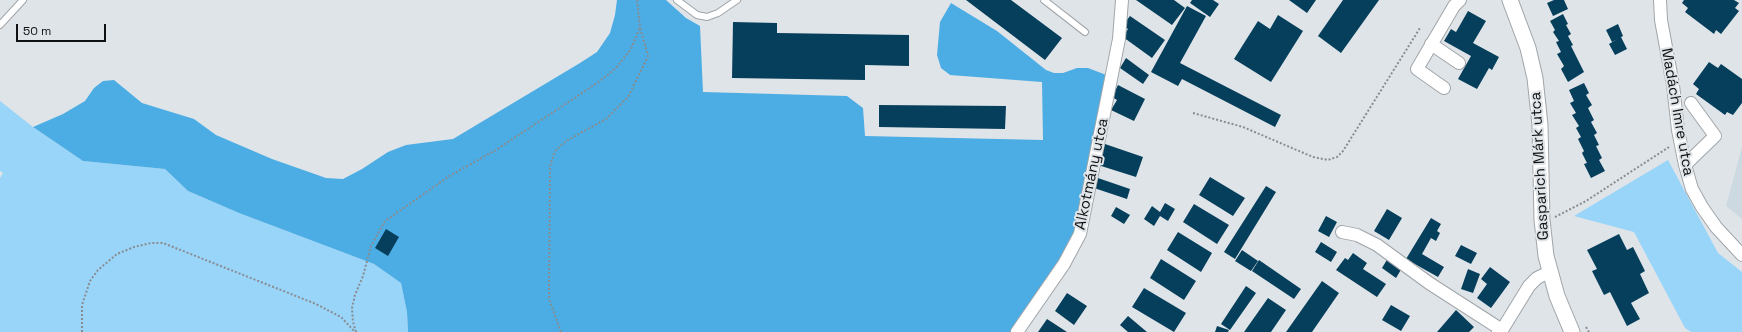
<!DOCTYPE html>
<html>
<head>
<meta charset="utf-8">
<style>
  body { margin:0 }
  #map { position:relative; width:1742px; height:332px; overflow:hidden; background:#dfe4e8; font-family:"Space Grotesk",sans-serif }
  canvas { display:block }
  .scale { position:absolute; left:16px; top:24px; width:90px; height:18px; box-sizing:border-box; border:2px solid #0f1112; border-top:0; padding-left:5px; font-size:12px; line-height:14px; white-space:nowrap; color:#0f1112; -webkit-text-stroke:3px #dfe4e8; paint-order:stroke }
</style>
</head>
<body>
<div id="map">
<canvas width="1742" height="332"></canvas>
<div class="scale">50 m</div>
</div>
<script>
const context = document.querySelector('canvas').getContext('2d');
context.lineJoin = 'round';
function fill(path, color) { context.fillStyle = color; context.fill(path, 'evenodd'); }
const shape = rows => new Path2D(rows.map(r => 'M' + r).join(''));
function trace(path, color, width, dash) { context.strokeStyle = color; context.lineWidth = width; context.lineCap = dash ? 'butt' : 'round'; context.setLineDash(dash || []); context.stroke(path); }
function drawText(font, color, halo, rows, align = 'center') {
  context.font = font + ' "Space Grotesk",sans-serif'; context.lineWidth = 4; context.setLineDash([]); context.textBaseline = 'middle'; context.strokeStyle = halo; context.fillStyle = color; for (const [text, x, y, turn = 0] of rows) {
    context.save(); context.translate(x, y); context.rotate((+turn || 0) * Math.PI / 180); context.textAlign = isNaN(turn) ? turn : align; if (halo) context.strokeText(text, 0, 0); context.fillText(text, 0, 0); context.restore();
  }
}
fill(shape([
  [1742,147,1742,219,1726,206]
]), '#ccd9e1');
fill(shape([
  [0,101,33,127,83,161,165,169,188,191,239,213,374,264,401,283,407,312,408,332,0,332,0,178,3,173,0,171],
  [1668,160,1718,253,1742,272,1742,332,1691,332,1685,328,1634,232,1574,216]
]), '#99d4f9');
fill(shape([
  [617,0,666,0,686,18,700,26,703,92,847,96,863,108,865,136,1043,140,1042,82,950,75,941,68,937,55,940,22,951,3,997,31,1046,70,1054,73,1063,73,1077,68,1088,68,1109,76,1074,240,1013,332,408,332,407,312,401,283,374,264,239,213,188,191,165,169,83,161,33,127,63,114,85,101,94,88,103,81,114,80,142,103,194,119,216,135,272,159,326,178,343,179,362,169,388,152,406,145,453,139,580,63,597,52,610,33,615,15]
]), '#4cade4');
fill(shape([
  [966,0,1011,0,1062,38,1045,60],
  [1136,0,1174,0,1185,8,1172,25],
  [1192,0,1213,0,1219,4,1210,17,1190,3],
  [1289,0,1316,0,1307,13],
  [1343,0,1379,0,1341,53,1318,36],
  [1554,0,1564,0,1568,9,1553,16,1547,3],
  [1684,0,1734,0,1739,3,1735,8,1739,11,1721,34,1716,30,1714,34,1685,12,1688,8,1682,3],
  [1187,6,1206,16,1180,63,1281,115,1275,127,1182,79,1178,86,1151,72],
  [1468,11,1486,21,1473,43,1499,57,1492,70,1489,68,1477,89,1458,79,1471,56,1444,41,1451,29,1456,32],
  [1563,14,1568,24,1566,25,1571,34,1568,36,1573,45,1571,46,1584,72,1568,82,1561,69,1564,66,1557,54,1561,52,1556,42,1559,41,1553,32,1555,30,1550,21],
  [1278,15,1303,31,1271,82,1234,59,1258,21,1270,29],
  [1130,16,1165,40,1152,58,1123,37,1128,29,1123,25],
  [733,22,777,23,777,33,909,35,909,66,865,65,865,80,732,78],
  [1618,24,1623,36,1612,42,1606,30],
  [1621,37,1627,49,1615,55,1609,44],
  [1126,58,1149,75,1143,84,1120,68],
  [1709,62,1718,68,1721,64,1742,79,1742,103,1733,115,1727,112,1725,115,1696,94,1699,89,1693,84],
  [1584,83,1589,93,1586,95,1592,105,1588,108,1594,120,1591,122,1597,133,1594,135,1599,145,1596,146,1602,158,1599,160,1605,171,1591,178,1584,164,1587,163,1582,153,1584,151,1578,139,1581,137,1576,128,1579,126,1572,115,1576,113,1570,103,1574,101,1569,90],
  [1118,85,1145,99,1134,121,1111,110,1117,100,1112,97],
  [879,105,1006,106,1005,129,879,127],
  [1105,144,1143,157,1136,177,1098,165],
  [1095,177,1130,189,1127,199,1091,187],
  [1210,177,1245,198,1233,216,1199,195],
  [1266,186,1276,192,1235,259,1224,252],
  [1165,203,1175,209,1168,221,1160,216,1154,226,1144,219,1152,206,1160,212],
  [1194,204,1229,225,1217,244,1183,222],
  [1116,207,1130,215,1124,224,1111,216],
  [1387,209,1402,218,1389,240,1374,231],
  [1326,216,1337,222,1329,237,1318,231],
  [1431,218,1441,224,1437,231,1440,233,1436,241,1431,238,1422,254,1444,267,1438,277,1406,259],
  [386,229,399,237,388,256,375,248],
  [1178,232,1212,253,1201,272,1167,250],
  [1619,234,1627,250,1633,247,1645,271,1640,274,1649,293,1631,303,1640,319,1627,326,1610,292,1604,295,1592,271,1597,269,1587,250],
  [1321,242,1337,252,1331,262,1315,252],
  [1461,245,1477,253,1471,264,1455,256],
  [1242,250,1258,261,1251,271,1235,261],
  [1353,253,1367,263,1363,269,1386,284,1377,297,1336,270,1345,258,1348,260],
  [1388,258,1402,268,1396,278,1382,268],
  [1161,259,1196,281,1184,300,1150,278],
  [1259,260,1301,289,1294,299,1252,271],
  [1490,267,1510,282,1491,308,1477,298,1487,284,1481,279],
  [1468,269,1480,274,1473,293,1461,289],
  [1322,281,1339,293,1312,332,1286,332],
  [1246,286,1256,293,1230,330,1221,324],
  [1144,288,1186,313,1174,332,1132,307],
  [1067,293,1087,306,1074,325,1055,311],
  [1268,298,1286,310,1271,332,1244,332],
  [1391,305,1410,316,1401,331,1382,320],
  [1456,310,1474,327,1469,332,1437,332],
  [1128,316,1147,332,1128,332,1120,325],
  [1047,319,1067,332,1038,332],
  [1217,326,1229,330,1228,332,1215,332]
]), '#063f5b');
const service = shape([
  [677,0,697,15,707,17,718,13,737,0],
  [1044,0,1085,32],
  [0,25,23,0]
]);
const minor = shape([
  [1660,0,1661,20,1673,85,1678,130,1685,165,1692,189,1702,207,1716,227,1742,255],
  [1431,44,1459,63],
  [1444,88,1417,69,1454,6,1460,0],
  [1685,165,1715,136,1691,103],
  [1342,232,1357,235,1377,245,1429,283,1502,330],
  [1017,332,1064,264,1080,234,1119,39,1122,0],
  [1498,332,1502,330,1529,286,1537,278,1549,272]
]);
const tertiary = shape([
  [1510,0,1528,48,1535,78,1540,125,1542,220,1546,256,1557,296,1572,332]
]);
trace(service, '#a0a5a9', 8);
trace(minor, '#a0a5a9', 14);
trace(tertiary, '#a0a5a9', 17);
trace(shape([
  [1193,113,1243,127,1313,157,1328,160,1337,157,1343,151,1420,28],
  [1555,217,1586,201,1669,147],
  [1586,327,1589,332],
  [82,332,82,305,90,281,98,270,117,254,134,247,151,243,163,243,316,304,341,317,355,332],
  [356,332,353,322,352,308,355,295,363,276,371,246,385,221,451,175,496,150,600,81,616,68,631,49,640,27],
  [561,332,549,299,550,166,555,151,566,141,606,119,628,97,648,56,640,27,637,0]
]), '#898c8f', 2, [2, 2]);
trace(service, '#fff', 6);
trace(minor, '#fff', 12);
trace(tertiary, '#fff', 15);
drawText('15px', '#0f1112', '#dfe4e8', [
  ["Madách Imre utca",1677,112,80],
  ["Gasparich Márk utca",1540,166,-93],
  ["Alkotmány utca",1092,174,-78]
]);
</script>
</body>
</html>
